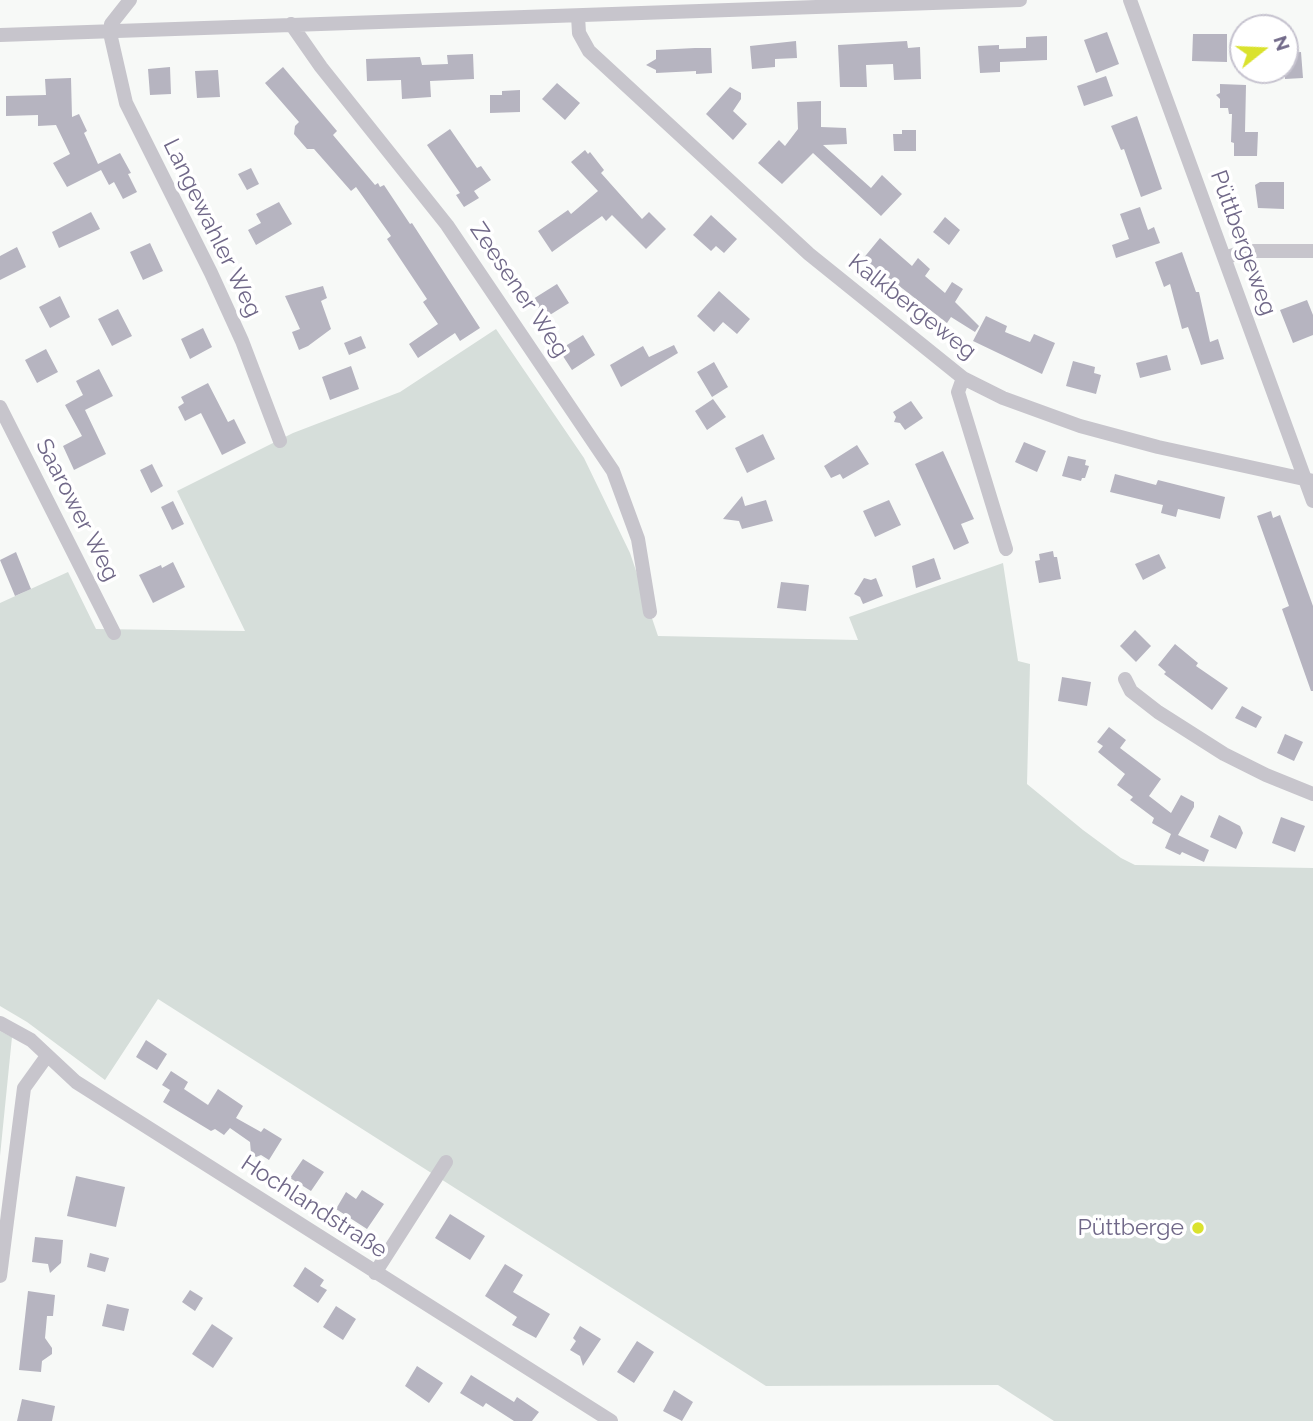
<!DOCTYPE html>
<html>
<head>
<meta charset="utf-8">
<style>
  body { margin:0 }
  #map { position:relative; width:1313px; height:1421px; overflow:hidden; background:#f7f9f7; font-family:Raleway,sans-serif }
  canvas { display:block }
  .north { position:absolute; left:1229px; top:14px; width:70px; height:70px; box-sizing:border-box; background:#fff; border:2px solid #c6c3cf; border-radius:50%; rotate:72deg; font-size:19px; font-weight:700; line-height:28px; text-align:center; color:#706888 }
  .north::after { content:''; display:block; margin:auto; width:24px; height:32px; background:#dae22d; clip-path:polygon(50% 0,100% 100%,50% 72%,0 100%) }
</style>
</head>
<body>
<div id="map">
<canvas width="1313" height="1421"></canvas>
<div class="north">N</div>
</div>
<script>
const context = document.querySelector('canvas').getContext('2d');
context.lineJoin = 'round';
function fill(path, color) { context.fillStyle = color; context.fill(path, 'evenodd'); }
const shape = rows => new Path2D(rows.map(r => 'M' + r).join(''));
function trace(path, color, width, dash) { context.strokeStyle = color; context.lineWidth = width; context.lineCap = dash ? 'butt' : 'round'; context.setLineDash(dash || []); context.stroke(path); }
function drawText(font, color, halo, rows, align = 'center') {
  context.font = font + ' Raleway,sans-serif'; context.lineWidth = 7; context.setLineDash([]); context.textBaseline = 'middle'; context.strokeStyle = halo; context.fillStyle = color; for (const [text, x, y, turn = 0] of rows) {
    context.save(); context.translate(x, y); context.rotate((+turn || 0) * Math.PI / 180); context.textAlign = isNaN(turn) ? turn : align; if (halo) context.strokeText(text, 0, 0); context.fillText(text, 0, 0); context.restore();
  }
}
fill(shape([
  [496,329,584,458,630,553,658,636,858,640,849,617,1003,563,1018,661,1030,664,1027,784,1083,830,1121,858,1135,865,1313,868,1313,1421,1054,1421,998,1385,766,1386,158,999,105,1080,27,1022,0,1006,0,603,68,572,96,629,245,631,177,491,293,433,400,392],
  [0,1031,12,1037,0,1156]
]), '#d6deda');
fill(shape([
  [1107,32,1119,64,1096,73,1084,40],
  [1193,34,1227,34,1227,62,1192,61],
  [1047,36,1047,60,1000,62,1000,72,980,73,978,46,999,45,999,49,1026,48,1026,37],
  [796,41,797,58,775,59,775,67,752,69,750,46],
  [907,41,908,48,920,47,921,79,894,80,893,64,866,65,867,87,840,87,838,45],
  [695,48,711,48,712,73,696,74,696,71,656,73,656,70,646,65,656,59,656,50],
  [1301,52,1303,78,1285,79,1285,53],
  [473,54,474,79,430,81,431,97,402,99,401,80,367,81,366,59,420,57,422,65,448,64,447,55],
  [170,67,171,94,150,95,148,69],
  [283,67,337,131,333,135,375,185,378,183,380,187,384,185,410,224,412,223,480,328,460,341,455,333,418,358,409,344,438,324,423,302,427,299,387,239,391,236,356,187,351,191,314,149,307,149,294,134,295,126,299,122,265,83],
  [218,70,220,97,197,98,195,71],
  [1106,76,1113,96,1084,106,1077,86],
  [71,78,72,117,79,114,87,131,84,133,98,164,120,153,131,173,128,174,137,192,123,199,114,182,109,185,101,170,67,187,53,163,70,154,56,125,38,126,38,115,6,116,6,96,46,95,45,79],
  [557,83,580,103,565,120,542,99],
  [1220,84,1246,85,1245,132,1258,132,1257,156,1234,156,1234,143,1231,142,1232,114,1229,114,1228,108,1220,108,1220,99,1216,95,1220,93],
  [730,87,741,93,741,99,733,111,747,124,733,140,706,114],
  [520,90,520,112,490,113,490,95,502,95,502,91],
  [821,101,821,127,846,128,847,144,823,145,871,188,882,175,902,194,881,216,813,153,782,184,758,163,779,140,785,146,798,129,797,102],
  [1137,116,1162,189,1141,197,1124,149,1121,150,1111,126],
  [450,129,477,168,481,166,491,180,474,191,479,198,464,207,456,195,460,193,427,145],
  [902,130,916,130,916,151,894,151,893,134,902,134],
  [585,150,588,154,590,152,604,170,601,173,642,219,649,212,666,229,646,249,612,215,606,221,602,216,552,252,538,231,568,210,571,214,598,191,571,162],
  [251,168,259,184,247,190,238,174],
  [1260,182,1284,182,1284,209,1258,208,1255,185],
  [279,202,292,224,256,245,248,230,261,223,256,214],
  [1140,207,1148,230,1154,227,1160,243,1116,258,1112,245,1129,239,1120,214],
  [91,212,100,229,59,248,52,232],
  [711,215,737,239,724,253,716,246,711,251,693,235],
  [945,217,960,230,949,245,933,232],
  [880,238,912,266,918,258,930,269,925,276,945,293,952,282,963,289,955,302,979,326,975,332,951,317,947,323,885,275,882,278,862,260],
  [150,243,163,271,143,280,130,252],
  [17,247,26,267,0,280,0,256],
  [1182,252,1196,292,1199,292,1210,342,1218,339,1224,359,1201,365,1188,327,1182,329,1170,284,1164,287,1155,262],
  [557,284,569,303,545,318,533,299],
  [323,286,327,298,321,301,331,329,308,346,299,350,292,332,300,329,285,296],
  [719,291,750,319,737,334,723,322,714,332,697,316],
  [60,296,70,317,50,328,39,307],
  [1307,300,1313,315,1313,335,1293,343,1280,310],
  [118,309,132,336,112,346,98,319],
  [986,316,1007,326,1005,332,1030,342,1034,334,1055,343,1042,374,973,341],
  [203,328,212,347,190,359,181,339],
  [583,335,595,355,572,370,559,350],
  [361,336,366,348,349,355,344,343],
  [674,345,678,353,621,387,610,365,643,346,649,357],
  [46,349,58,372,37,383,25,360],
  [1167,355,1171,370,1140,378,1136,363],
  [1073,361,1095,367,1094,373,1101,375,1096,394,1066,386],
  [714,362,728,387,712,397,697,372],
  [351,366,359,389,330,400,322,377],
  [99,369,113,396,85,410,106,454,74,470,63,446,82,436,65,405,83,395,76,381],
  [208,383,228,422,234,419,246,443,222,455,201,413,185,421,178,407,184,403,181,397],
  [713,399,726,417,707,430,695,411],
  [911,401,923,418,905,430,900,423,894,422,896,417,893,412],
  [763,434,775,459,747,473,735,448],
  [1024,442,1046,451,1037,472,1015,462],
  [857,445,869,464,843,479,840,474,831,478,824,466],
  [943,451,974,519,961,524,969,543,954,550,915,464],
  [1068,456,1086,460,1085,465,1089,466,1085,478,1082,478,1081,481,1062,476],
  [152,464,163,486,151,493,140,470],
  [1115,474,1156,485,1158,480,1225,497,1220,519,1178,509,1176,517,1161,513,1163,505,1110,492],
  [742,496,745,506,766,500,773,521,742,529,739,521,723,519],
  [889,500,901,525,875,537,863,511],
  [173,501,184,524,172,530,161,507],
  [1271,511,1273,518,1280,515,1313,606,1313,691,1311,691,1282,609,1289,606,1257,516],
  [1053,551,1054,557,1057,557,1061,579,1039,583,1035,561,1040,560,1039,554],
  [16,552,31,589,15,596,0,560],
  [1159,554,1166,568,1143,580,1135,564],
  [934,558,941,579,916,588,912,566],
  [173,562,185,587,153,603,139,575,161,565,162,568],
  [864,578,871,580,876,578,883,596,863,604,860,597,854,594],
  [781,582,809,585,806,611,777,608],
  [1135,630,1151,646,1136,662,1120,646],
  [1175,644,1198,663,1196,666,1228,688,1212,710,1164,674,1166,672,1158,665],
  [1062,677,1091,682,1087,706,1058,701],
  [1242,706,1262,717,1256,728,1235,718],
  [1109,727,1126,740,1120,748,1161,779,1149,796,1171,813,1181,795,1194,802,1194,807,1178,835,1209,850,1204,862,1182,852,1180,855,1165,848,1171,834,1152,823,1154,818,1130,800,1133,797,1117,785,1125,774,1098,752,1103,746,1097,742],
  [1285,734,1303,742,1294,761,1277,753],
  [1219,815,1240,826,1243,833,1236,849,1210,837],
  [1281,817,1305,826,1295,852,1272,843],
  [146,1040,167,1054,157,1070,136,1057],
  [171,1071,188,1082,184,1089,208,1105,218,1089,243,1106,236,1118,261,1132,264,1128,282,1139,269,1160,261,1155,256,1157,251,1153,250,1142,230,1128,224,1135,215,1129,211,1131,163,1102,170,1090,162,1085],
  [303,1159,324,1172,311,1191,290,1178],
  [76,1176,125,1187,116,1227,67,1216],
  [362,1190,384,1204,367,1229,336,1209,346,1192,356,1199],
  [450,1214,485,1236,470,1260,435,1238],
  [35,1237,63,1240,61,1263,50,1273,48,1264,32,1262],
  [90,1253,109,1258,105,1272,87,1267],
  [505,1264,523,1275,513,1292,550,1314,536,1338,512,1325,517,1317,485,1296],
  [305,1267,324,1280,320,1286,327,1290,318,1303,293,1286],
  [190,1290,203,1298,195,1311,182,1302],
  [28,1291,55,1295,53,1316,47,1316,45,1338,52,1348,52,1354,42,1361,41,1372,19,1370],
  [107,1304,129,1309,124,1331,102,1326],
  [336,1306,356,1319,343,1340,323,1327],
  [212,1324,233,1338,213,1368,192,1354],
  [580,1326,601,1339,583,1366,580,1356,570,1350,576,1341,573,1338],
  [637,1341,654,1352,634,1383,617,1372],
  [417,1366,443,1383,429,1403,405,1386],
  [471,1375,514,1402,517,1397,539,1412,532,1421,514,1421,486,1403,483,1407,460,1393],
  [674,1390,693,1402,682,1421,663,1411],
  [22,1399,55,1406,52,1421,17,1421]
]), '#b6b4c0');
trace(shape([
  [130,0,111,24,110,33,126,103,211,273,242,341,280,441],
  [1130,0,1313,501],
  [578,16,579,33,589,51,809,254,963,378,1003,398,1080,426,1158,447,1313,481],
  [291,24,321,67,447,225,613,471,638,539,650,612],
  [0,35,1020,0],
  [1225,258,1244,251,1313,251],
  [963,378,958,392,1006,549],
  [0,407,114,633],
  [1125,679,1131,691,1158,712,1224,754,1266,775,1313,794],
  [0,1023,31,1040,76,1082,611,1421],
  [375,1273,446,1162],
  [0,1276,24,1088,47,1056]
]), '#c7c5cc', 14);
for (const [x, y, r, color] of [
  [1198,1228,7,"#dae22d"]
]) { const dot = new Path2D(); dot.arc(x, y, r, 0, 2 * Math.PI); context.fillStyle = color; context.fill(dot); trace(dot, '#fff', 2.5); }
drawText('23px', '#706888', '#fff', [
  ["Langewahler Weg",212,228,64],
  ["Püttbergeweg",1243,243,70],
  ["Zeesener Weg",519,290,56],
  ["Kalkbergeweg",912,307,38],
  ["Saarower Weg",77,510,63],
  ["Hochlandstraße",314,1207,33]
]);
drawText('23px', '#706888', '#fff', [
  ["Püttberge",1184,1228]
], 'right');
</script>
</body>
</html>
